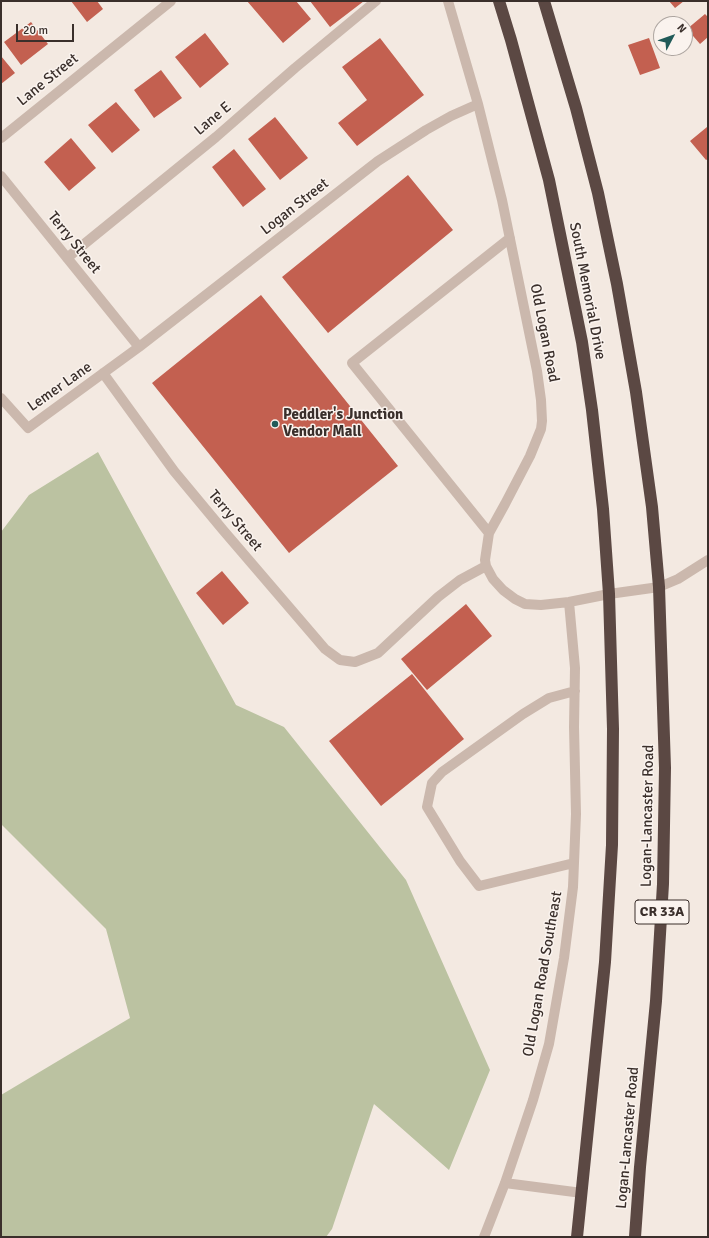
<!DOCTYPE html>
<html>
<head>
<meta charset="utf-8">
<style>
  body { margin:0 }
  #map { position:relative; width:709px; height:1238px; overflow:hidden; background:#f3e9e1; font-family:Signika,sans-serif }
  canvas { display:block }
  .frame { position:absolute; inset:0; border:2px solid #3a2f2b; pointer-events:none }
  .north { position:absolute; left:653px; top:16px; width:40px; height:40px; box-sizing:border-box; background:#faf3ee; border:1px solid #ada5a0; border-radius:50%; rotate:49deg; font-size:11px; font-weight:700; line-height:16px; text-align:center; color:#3a2f2b }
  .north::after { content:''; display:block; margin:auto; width:14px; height:18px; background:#215b59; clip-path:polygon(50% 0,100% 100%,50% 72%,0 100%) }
  .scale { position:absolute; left:16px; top:24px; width:58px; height:18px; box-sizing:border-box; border:2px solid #3a2f2b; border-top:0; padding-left:5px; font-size:12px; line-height:14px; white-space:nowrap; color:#3a2f2b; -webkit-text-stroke:3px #faf3ee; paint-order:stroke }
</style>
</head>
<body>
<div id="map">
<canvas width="709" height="1238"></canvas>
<div class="frame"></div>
<div class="north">N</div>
<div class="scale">20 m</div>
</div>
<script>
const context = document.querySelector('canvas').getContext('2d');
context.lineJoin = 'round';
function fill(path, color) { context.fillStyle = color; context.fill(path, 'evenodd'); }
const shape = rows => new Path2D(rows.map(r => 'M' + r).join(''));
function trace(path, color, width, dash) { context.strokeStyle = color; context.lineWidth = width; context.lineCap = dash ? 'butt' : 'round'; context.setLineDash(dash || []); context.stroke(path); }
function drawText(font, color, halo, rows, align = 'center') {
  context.font = font + ' Signika,sans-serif'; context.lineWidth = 3; context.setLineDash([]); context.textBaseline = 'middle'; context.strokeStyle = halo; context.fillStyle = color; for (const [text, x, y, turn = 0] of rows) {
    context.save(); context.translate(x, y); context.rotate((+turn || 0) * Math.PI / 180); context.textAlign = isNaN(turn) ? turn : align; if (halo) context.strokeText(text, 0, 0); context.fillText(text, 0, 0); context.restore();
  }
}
fill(shape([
  [98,452,236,705,284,727,406,880,490,1070,449,1170,374,1104,332,1229,326,1237,1,1237,1,1095,130,1018,106,929,1,824,1,532,29,495]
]), '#bbc2a1');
fill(shape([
  [71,1,97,1,103,9,87,22],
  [247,1,296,1,311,19,283,43],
  [310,1,364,1,330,27],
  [669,1,684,1,675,8],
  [705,14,708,17,708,37,700,44,687,29],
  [31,22,48,44,21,65,4,42],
  [205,33,229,64,200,88,175,57],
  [380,38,424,95,357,146,338,123,367,100,342,67],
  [649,38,660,68,640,75,628,45],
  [1,56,15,73,1,84],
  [161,70,182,98,154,118,134,90],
  [116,102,140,130,112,153,88,125],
  [275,117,308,158,280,180,248,139],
  [707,127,708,159,706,160,690,141],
  [71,138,96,168,69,191,44,162],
  [234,149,266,189,243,207,212,167],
  [408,175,453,230,328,333,282,277],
  [261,295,398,466,289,553,152,383],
  [222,571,249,603,223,625,196,593],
  [466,604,492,636,427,690,401,659],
  [412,674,464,739,381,806,329,741]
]), '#c36050');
trace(shape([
  [448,1,478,104,502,200,537,371,541,400,542,421,541,429,530,456,505,504,489,533,485,560,486,566,493,579,503,590,515,599,525,604,541,605,569,602,609,594,659,587,678,579,708,560],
  [1,138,171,1],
  [1,176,139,347],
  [67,258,216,137,295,68,376,1],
  [103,373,174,471,223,530,325,649,340,660,355,662,378,653,438,597,460,580,486,566],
  [1,398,28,428,139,347,378,161,426,130,451,116,478,104],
  [489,533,352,363,510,238],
  [574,863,479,886,460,861,427,807,432,783,442,772,523,714,549,698,575,691],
  [505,1183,582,1193],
  [484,1237,505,1183,533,1100,549,1044,564,958,573,887,576,814,574,727,575,668,569,602]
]), '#cbb8ad', 10);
trace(shape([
  [499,1,511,40,549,180,582,342,592,410,603,509,609,594,613,729,612,845,605,962,577,1237],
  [544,1,576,108,598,193,617,284,636,392,652,507,659,587,665,768,663,884,656,1001,640,1167,635,1237]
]), '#5b4843', 12);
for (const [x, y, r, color] of [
  [275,424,4,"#215b59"]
]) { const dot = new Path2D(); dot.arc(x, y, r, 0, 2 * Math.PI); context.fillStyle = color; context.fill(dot); trace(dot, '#faf3ee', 1.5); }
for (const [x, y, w] of [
  [662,912,54]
]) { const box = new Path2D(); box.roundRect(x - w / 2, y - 12, w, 24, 3); context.fillStyle = '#faf3ee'; context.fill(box); trace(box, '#3a2f2b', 1); }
drawText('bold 14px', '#3a2f2b', null, [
  ["CR 33A",662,912]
]);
drawText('15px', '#3a2f2b', '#faf3ee', [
  ["Lane Street",48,80,-39],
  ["Lane E",213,119,-40],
  ["Logan Street",295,207,-38],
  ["Terry Street",74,243,51],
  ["South Memorial Drive",587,291,79],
  ["Old Logan Road",544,333,79],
  ["Lemer Lane",60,387,-35],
  ["Terry Street",235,521,50],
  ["Logan-Lancaster Road",648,816,-89],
  ["Old Logan Road Southeast",543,974,-80],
  ["Logan-Lancaster Road",628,1138,-85]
]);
drawText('bold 15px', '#3a2f2b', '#faf3ee', [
  ["Peddler's Junction",283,415],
  ["Vendor Mall",283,432]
], 'left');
</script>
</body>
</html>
